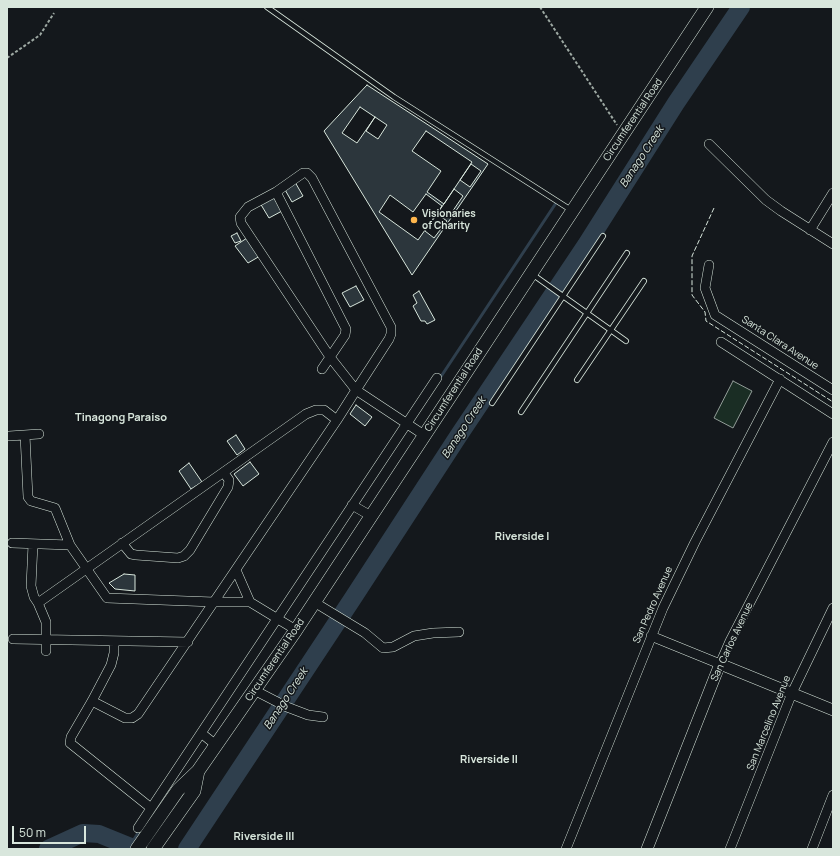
<!DOCTYPE html>
<html>
<head>
<meta charset="utf-8">
<style>
  body { margin:0 }
  #map { position:relative; width:840px; height:856px; overflow:hidden; background:#14181c; font-family:Manrope,sans-serif }
  canvas { display:block }
  .frame { position:absolute; inset:0; border:8px solid #d8e6dc; pointer-events:none }
  .scale { position:absolute; left:12px; top:826px; width:74px; height:18px; box-sizing:border-box; border:2px solid #d8e6dc; border-top:0; padding-left:5px; font-size:12px; line-height:14px; white-space:nowrap; color:#d8e6dc; -webkit-text-stroke:3px #14181c; paint-order:stroke }
</style>
</head>
<body>
<div id="map">
<canvas width="840" height="856"></canvas>
<div class="frame"></div>
<div class="scale">50 m</div>
</div>
<script>
const context = document.querySelector('canvas').getContext('2d');
context.lineJoin = 'round';
function fill(path, color) { context.fillStyle = color; context.fill(path, 'evenodd'); }
const shape = rows => new Path2D(rows.map(r => 'M' + r).join(''));
function trace(path, color, width, dash) { context.strokeStyle = color; context.lineWidth = width; context.lineCap = dash ? 'butt' : 'round'; context.setLineDash(dash || []); context.stroke(path); }
function drawText(font, color, halo, rows, align = 'center') {
  context.font = font + ' Manrope,sans-serif'; context.lineWidth = 3; context.setLineDash([]); context.textBaseline = 'middle'; context.strokeStyle = halo; context.fillStyle = color; for (const [text, x, y, turn = 0] of rows) {
    context.save(); context.translate(x, y); context.rotate((+turn || 0) * Math.PI / 180); context.textAlign = isNaN(turn) ? turn : align; if (halo) context.strokeText(text, 0, 0); context.fillText(text, 0, 0); context.restore();
  }
}
const green = shape([
  [733,381,752,391,733,428,714,418,733,381]
]);
fill(green, '#1a2d24');
trace(green, '#939e99', 1);
trace(shape([
  [440,378,556,203],
  [129,847,140,830]
]), '#2f3f4d', 3);
trace(shape([
  [48,849,83,833,99,834,136,849],
  [187,849,353,598,459,435,586,245,676,103,741,7]
]), '#2f3f4d', 18);
const building = shape([
  [367,85,488,164,412,275,324,131,367,85],
  [360,107,375,117,357,143,342,133,360,107],
  [375,117,387,125,378,139,366,131,375,117],
  [426,131,472,162,444,204,427,192,441,171,412,151,426,131],
  [471,164,481,171,470,187,460,180,471,164],
  [295,182,303,196,292,202,284,188,295,182],
  [454,189,463,196,448,218,439,211,454,189],
  [426,194,442,206,418,240,379,212,390,195,413,212,426,194],
  [273,196,282,211,269,218,260,203,273,196],
  [437,214,447,221,434,238,425,231,437,214],
  [237,233,241,241,235,243,231,236,237,233],
  [247,238,260,256,248,263,235,246,247,238],
  [356,286,364,300,350,307,342,293,356,286],
  [419,291,435,320,427,324,425,321,421,321,413,306,417,303,413,295,419,291],
  [356,405,372,417,365,426,350,414,356,405],
  [236,435,245,449,237,455,227,441,236,435],
  [250,462,259,474,243,486,234,474,250,462],
  [189,463,202,482,191,489,179,471,189,463],
  [124,574,135,575,135,591,115,589,109,583,124,574]
]);
fill(building, '#2c363c');
trace(building, '#d8e6dc', 1);
const service = shape([
  [267,7,394,97,571,210],
  [532,274,626,341],
  [577,380,644,281],
  [492,403,603,236],
  [521,412,627,253]
]);
const minor = shape([
  [709,144,766,200,781,211,833,244],
  [276,192,346,329,345,335,322,369],
  [810,230,833,193],
  [709,265,705,288,715,315,833,390],
  [721,342,833,414],
  [25,435,28,497,31,501,55,508,70,545,107,598,214,602,250,602,296,630],
  [9,436,39,434],
  [352,505,371,516],
  [12,543,70,545],
  [122,543,131,554,136,555,178,558,184,556,190,550,228,487,229,480,224,473],
  [33,544,31,586,34,597,38,603],
  [236,570,250,602],
  [314,602,365,633,383,648,393,647,414,636,433,633,459,632],
  [651,636,720,664,730,641,833,442],
  [13,639,188,642],
  [114,641,114,653,111,665,92,701,71,737,70,743,151,808],
  [46,651,46,622,38,603,306,414,316,410,324,410,337,420],
  [254,690,287,707,308,715,323,717],
  [92,701,125,718,132,718,138,714,337,420,356,390,389,339,391,334,391,327,312,178,307,173,303,173,276,192,248,207,240,217,241,223,330,357,356,390,424,435],
  [201,733,216,745],
  [138,828,437,378],
  [566,849,663,608,695,542,780,379],
  [730,849,792,693,833,608],
  [812,849,833,795]
]);
const tertiary = shape([
  [647,849,720,664,833,710]
]);
const secondary = shape([
  [137,849,178,790,198,771,296,630,707,7],
  [153,849,194,791,198,771]
]);
trace(service, '#d8e6dc', 6);
trace(minor, '#d8e6dc', 10);
trace(tertiary, '#d8e6dc', 12);
trace(secondary, '#d8e6dc', 14);
trace(shape([
  [540,7,617,125],
  [7,58,40,35,54,13]
]), '#9da8a2', 2, [3, 2]);
trace(service, '#14181c', 4.5);
trace(minor, '#14181c', 9);
trace(tertiary, '#14181c', 11);
trace(secondary, '#14181c', 13);
trace(shape([
  [714,208,692,256,692,295,705,312,706,321,833,402]
]), '#d8e6dc', 1, [5, 2]);
for (const [x, y, r, color] of [
  [414,220,4,"#ffb74d"]
]) { const dot = new Path2D(); dot.arc(x, y, r, 0, 2 * Math.PI); context.fillStyle = color; context.fill(dot); trace(dot, '#14181c', 1.5); }
drawText('10px', '#d8e6dc', '#14181c', [
  ["Circumferential Road",633,120,-56],
  ["Santa Clara Avenue",780,343,33],
  ["Circumferential Road",454,390,-57],
  ["San Pedro Avenue",653,605,-66],
  ["San Carlos Avenue",732,642,-65],
  ["Circumferential Road",275,660,-56],
  ["San Marcelino Avenue",769,723,-68]
]);
drawText('bold 10px', '#d8e6dc', '#14181c', [
  ["Visionaries",422,214],
  ["of Charity",422,226]
], 'left');
drawText('italic 11px', '#d8e6dc', '#14181c', [
  ["Banago Creek",642,157,-57],
  ["Banago Creek",464,428,-57],
  ["Banago Creek",286,699,-57]
]);
drawText('bold 11px', '#d8e6dc', '#14181c', [
  ["Tinagong Paraiso",121,418],
  ["Riverside I",522,537],
  ["Riverside II",489,760],
  ["Riverside III",264,837]
]);
</script>
</body>
</html>
